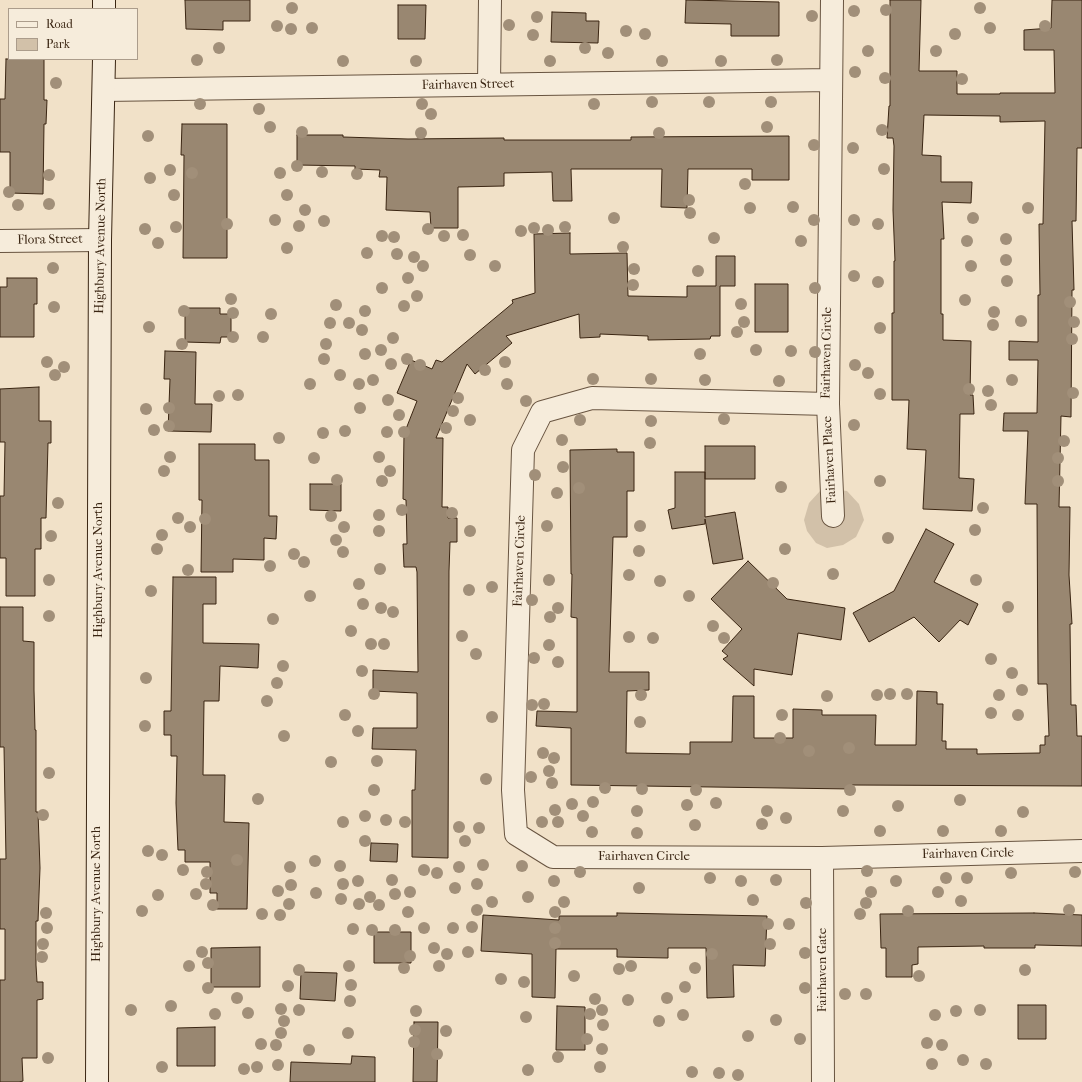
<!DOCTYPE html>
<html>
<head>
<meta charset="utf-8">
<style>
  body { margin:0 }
  #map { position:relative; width:1082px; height:1082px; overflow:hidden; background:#f1e1c8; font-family:"IM FELL French Canon",serif }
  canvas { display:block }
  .legend { position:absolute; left:8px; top:8px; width:130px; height:52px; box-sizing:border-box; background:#f6ecdb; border:1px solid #ab9c8b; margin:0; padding:5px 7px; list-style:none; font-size:12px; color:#3a2512 }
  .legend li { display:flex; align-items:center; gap:8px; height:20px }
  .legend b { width:20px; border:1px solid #ab9c8b }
</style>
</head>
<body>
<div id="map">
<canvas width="1082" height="1082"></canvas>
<ul class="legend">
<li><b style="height:5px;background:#f6ecdb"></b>Road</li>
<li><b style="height:11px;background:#d2c1a9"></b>Park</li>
</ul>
</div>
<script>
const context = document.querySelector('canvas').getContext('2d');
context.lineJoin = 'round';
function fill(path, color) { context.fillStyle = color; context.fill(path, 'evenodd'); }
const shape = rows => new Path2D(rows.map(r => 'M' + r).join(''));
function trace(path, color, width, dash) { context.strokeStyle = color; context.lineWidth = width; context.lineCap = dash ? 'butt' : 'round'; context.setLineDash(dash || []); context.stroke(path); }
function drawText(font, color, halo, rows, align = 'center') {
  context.font = font + ' "IM FELL French Canon",serif'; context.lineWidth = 3; context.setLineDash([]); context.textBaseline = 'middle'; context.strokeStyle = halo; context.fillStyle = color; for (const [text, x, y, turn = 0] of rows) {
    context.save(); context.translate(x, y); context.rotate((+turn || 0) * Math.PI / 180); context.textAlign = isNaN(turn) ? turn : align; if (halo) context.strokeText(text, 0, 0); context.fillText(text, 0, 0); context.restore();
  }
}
fill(shape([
  [830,489,847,491,859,504,864,520,856,537,843,545,827,548,816,543,807,531,804,520,809,503,820,491]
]), '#d2c1a9');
const building = shape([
  [185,0,250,0,250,21,223,21,223,30,186,29,185,0],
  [686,0,779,2,779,36,731,36,731,24,685,23,686,0],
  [890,0,921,0,919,71,957,71,957,94,1000,94,1000,93,1055,93,1054,50,1024,50,1024,30,1051,28,1052,0,1082,0,1082,148,1077,148,1076,221,1072,221,1074,290,1072,290,1071,417,1061,416,1059,507,1070,507,1069,575,1072,624,1070,624,1071,705,1076,705,1077,736,1082,736,1082,786,852,785,852,789,571,785,571,728,536,726,537,711,577,712,577,618,571,617,572,574,571,574,570,450,617,449,617,452,634,452,634,491,627,491,627,537,613,537,609,672,649,672,649,690,627,691,626,753,690,754,690,742,732,742,733,696,754,696,754,738,793,738,793,709,822,710,822,715,876,715,875,745,916,745,917,691,937,692,937,704,943,704,942,741,946,741,946,749,977,749,977,754,1040,753,1040,745,1045,745,1045,736,1049,736,1047,684,1038,684,1037,504,1025,504,1028,431,1003,431,1004,413,1037,413,1038,360,1009,360,1009,341,1038,342,1038,295,1040,295,1039,224,1043,224,1045,121,1000,122,1000,116,924,115,922,155,941,156,941,182,972,182,971,203,942,202,944,239,941,239,941,314,943,314,943,340,971,341,970,395,973,395,974,414,960,414,959,478,974,479,972,511,923,509,926,450,907,449,909,400,892,400,892,313,894,313,894,261,895,261,893,210,894,146,893,138,887,138,889,106,890,106,890,0],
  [398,5,426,5,425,39,398,39,398,5],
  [552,12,586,13,586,21,599,21,598,43,551,42,552,12],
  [6,59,44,59,44,100,47,100,46,124,44,124,43,194,10,193,10,152,0,152,0,99,5,99,6,59],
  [182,124,227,124,227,258,183,258,184,155,181,155,182,124],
  [297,135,343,135,343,137,408,139,504,138,504,140,631,140,631,137,789,136,789,180,752,180,752,169,688,169,687,208,661,207,662,169,571,169,572,201,553,201,552,172,504,173,504,186,458,187,458,228,431,228,430,212,386,210,387,177,379,177,380,170,355,169,355,166,297,165,297,135],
  [570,233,570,254,627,253,628,296,687,297,687,286,716,286,716,256,735,256,735,286,720,286,720,336,711,336,710,339,648,340,648,336,600,334,600,337,580,338,579,314,506,336,512,343,475,374,467,364,436,438,443,438,442,507,448,507,448,518,457,518,457,542,450,542,449,571,448,858,412,857,412,790,415,790,416,750,372,749,373,728,417,728,417,693,373,691,373,670,418,672,417,572,416,567,404,567,403,544,407,544,406,500,403,499,404,434,417,401,397,393,411,360,432,369,436,360,442,362,513,303,512,300,535,293,534,234,570,233],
  [7,278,37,278,37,304,34,304,34,337,0,337,0,287,7,287,7,278],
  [755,284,788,284,788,332,755,332,755,284],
  [185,308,220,308,220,314,231,314,231,337,221,337,220,343,185,342,185,308],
  [165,351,196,352,195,404,212,404,211,432,168,431,170,379,164,379,165,351],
  [39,387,39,421,51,421,51,443,48,443,46,518,41,518,41,549,35,549,35,596,6,596,6,558,0,558,0,496,4,496,5,442,0,442,0,389,39,387],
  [199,444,255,444,255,460,269,460,269,516,277,516,276,539,264,538,264,560,233,559,233,572,201,572,202,500,199,500,199,444],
  [705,446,755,446,755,479,705,479,705,446],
  [675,472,705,472,705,517,735,512,743,559,713,564,705,519,705,524,672,529,668,510,675,508,675,472],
  [310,484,341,484,341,511,310,510,310,484],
  [926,529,954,544,934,582,978,604,968,625,960,620,939,642,914,617,869,642,853,613,894,591,926,529],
  [748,561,787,599,845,608,841,640,798,633,792,675,754,669,754,686,723,659,728,656,722,651,742,629,711,599,748,561],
  [173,577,216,577,216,604,203,604,203,643,259,644,258,668,220,666,219,701,204,701,203,775,225,775,224,822,249,823,247,909,217,909,217,893,210,893,210,862,185,862,185,850,178,850,176,803,177,756,171,756,171,735,164,735,164,711,171,711,173,577],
  [0,607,23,607,23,641,34,642,34,690,35,730,36,730,36,812,38,812,40,868,38,921,36,921,36,965,37,982,43,982,43,999,37,1000,37,1058,22,1058,23,1081,19,1082,0,1082,0,980,5,980,5,929,0,929,0,859,6,859,4,747,0,747,0,607],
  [371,843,398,844,397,862,370,861,371,843],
  [617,913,767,916,765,966,733,965,734,997,707,998,706,948,668,948,668,958,617,957,617,949,556,949,555,998,532,997,532,954,481,951,483,915,559,920,559,916,617,916,617,913],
  [1034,913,1082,915,1082,946,1035,945,1035,948,984,948,984,946,918,947,918,964,912,965,912,977,886,977,886,948,881,948,880,914,1034,913],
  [374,932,411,932,411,963,374,963,374,932],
  [260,947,260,987,211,987,211,948,260,947],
  [301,972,337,973,335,1001,300,999,301,972],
  [1018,1005,1046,1005,1046,1039,1018,1039,1018,1005],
  [557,1006,585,1007,585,1050,556,1050,557,1006],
  [414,1022,438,1022,437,1082,413,1082,414,1022],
  [215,1027,215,1066,177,1066,177,1028,215,1027],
  [352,1056,375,1057,375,1082,290,1082,291,1062,351,1064,352,1056]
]);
fill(building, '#998771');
trace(building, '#3a2512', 1);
const minor = shape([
  [832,0,828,404,833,516],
  [489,84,490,0],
  [104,90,831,80],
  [0,241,100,240],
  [828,404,592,398,542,412,523,450,513,790,516,834,553,857,822,858,1082,851],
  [822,858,823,1082]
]);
const secondary = shape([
  [104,9,104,0],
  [97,1082,100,240,104,59]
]);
trace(minor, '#685440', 24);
trace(secondary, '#3a2512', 24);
trace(minor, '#f6ecdb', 22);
trace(secondary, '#f6ecdb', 22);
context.fillStyle = '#a18f79';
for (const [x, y] of [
  [292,8],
  [980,8],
  [886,10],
  [854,11],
  [812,16],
  [537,17],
  [509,25],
  [277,26],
  [1045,26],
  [312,28],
  [990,28],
  [291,29],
  [626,31],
  [645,34],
  [955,34],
  [533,35],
  [219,48],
  [585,48],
  [868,51],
  [936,51],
  [608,53],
  [197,60],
  [777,60],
  [343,61],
  [416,61],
  [550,61],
  [662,61],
  [721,61],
  [855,72],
  [885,78],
  [962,79],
  [56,83],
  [652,102],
  [709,102],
  [771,102],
  [200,104],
  [422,104],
  [594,104],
  [259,109],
  [431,114],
  [270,127],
  [767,127],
  [882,130],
  [302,132],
  [421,133],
  [659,133],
  [148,136],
  [814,145],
  [853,148],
  [297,166],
  [884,169],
  [170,170],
  [322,172],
  [192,173],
  [280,173],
  [357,174],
  [49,175],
  [150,178],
  [745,184],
  [9,192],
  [174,195],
  [287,195],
  [689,200],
  [49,204],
  [18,205],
  [793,207],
  [750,208],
  [1028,208],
  [305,210],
  [690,213],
  [614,218],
  [973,218],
  [275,220],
  [814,220],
  [854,220],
  [324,221],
  [227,224],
  [878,224],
  [299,226],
  [176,227],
  [565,227],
  [534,228],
  [145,229],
  [428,229],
  [548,230],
  [521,231],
  [463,235],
  [382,236],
  [444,236],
  [394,237],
  [714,238],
  [1006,239],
  [801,241],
  [967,241],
  [158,243],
  [623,247],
  [287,248],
  [367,253],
  [397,254],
  [470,255],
  [414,257],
  [1006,260],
  [423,266],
  [495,266],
  [971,266],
  [53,268],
  [634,269],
  [698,271],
  [854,276],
  [408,278],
  [1007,281],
  [878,282],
  [633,285],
  [382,288],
  [815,288],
  [417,296],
  [231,299],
  [965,300],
  [1070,302],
  [741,304],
  [336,305],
  [404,306],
  [54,307],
  [184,311],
  [365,311],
  [994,312],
  [233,313],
  [271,314],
  [1021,321],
  [744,322],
  [1074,322],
  [330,323],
  [349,323],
  [993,325],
  [149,327],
  [880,328],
  [362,330],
  [737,332],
  [233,337],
  [263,337],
  [393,338],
  [1072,339],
  [182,344],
  [326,344],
  [381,350],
  [756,350],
  [791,351],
  [815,352],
  [365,354],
  [700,354],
  [324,359],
  [407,359],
  [47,362],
  [505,362],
  [391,364],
  [420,365],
  [855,365],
  [64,367],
  [485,370],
  [868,373],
  [55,375],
  [340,375],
  [593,379],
  [651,379],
  [373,380],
  [705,380],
  [1012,380],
  [779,381],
  [310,384],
  [359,384],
  [507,384],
  [969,389],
  [988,391],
  [1073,393],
  [880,394],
  [238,395],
  [219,396],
  [458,398],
  [388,400],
  [526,401],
  [991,405],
  [169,408],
  [360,408],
  [146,409],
  [453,411],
  [399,415],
  [724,419],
  [470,420],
  [580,420],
  [651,421],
  [854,425],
  [169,426],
  [446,428],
  [154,430],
  [345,431],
  [387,432],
  [404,432],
  [323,433],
  [279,438],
  [562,440],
  [1064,441],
  [650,443],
  [170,457],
  [379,457],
  [314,458],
  [1058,458],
  [563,467],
  [164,471],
  [390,471],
  [535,475],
  [337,480],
  [382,481],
  [880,481],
  [1058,481],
  [781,487],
  [579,488],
  [557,493],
  [58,503],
  [983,508],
  [402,510],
  [452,513],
  [379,515],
  [331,516],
  [178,518],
  [205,519],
  [547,526],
  [640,526],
  [190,527],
  [344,527],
  [975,530],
  [379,531],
  [470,531],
  [162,535],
  [51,536],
  [888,538],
  [336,540],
  [157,549],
  [785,549],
  [639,551],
  [343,552],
  [294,554],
  [304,562],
  [270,566],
  [380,569],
  [188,570],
  [833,574],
  [629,575],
  [49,580],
  [549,580],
  [976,580],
  [660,581],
  [773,583],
  [359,584],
  [492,587],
  [469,590],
  [151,591],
  [310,596],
  [689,596],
  [532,600],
  [363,604],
  [1008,607],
  [381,608],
  [558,608],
  [393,612],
  [49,616],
  [550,617],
  [273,619],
  [713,626],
  [351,631],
  [462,636],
  [629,637],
  [653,638],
  [724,638],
  [371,644],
  [384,644],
  [549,645],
  [476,654],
  [534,658],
  [991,659],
  [558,662],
  [283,666],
  [362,671],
  [1012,673],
  [146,678],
  [277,683],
  [1022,690],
  [374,694],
  [890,694],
  [907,694],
  [641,695],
  [877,695],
  [999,695],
  [827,696],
  [267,701],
  [544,704],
  [532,705],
  [991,713],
  [345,715],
  [782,715],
  [1018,715],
  [492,717],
  [640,722],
  [145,726],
  [358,731],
  [284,736],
  [780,738],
  [849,748],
  [809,751],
  [543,753],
  [554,758],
  [377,761],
  [331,762],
  [549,771],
  [49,773],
  [531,777],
  [486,779],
  [552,783],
  [605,788],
  [642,789],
  [374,790],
  [696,790],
  [850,790],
  [258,799],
  [960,800],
  [593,802],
  [716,803],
  [572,804],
  [687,805],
  [898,806],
  [555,810],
  [637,811],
  [767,811],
  [843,811],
  [1023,812],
  [43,815],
  [365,816],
  [583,816],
  [786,818],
  [386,820],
  [343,822],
  [405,822],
  [542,822],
  [558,822],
  [762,824],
  [695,825],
  [459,827],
  [479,828],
  [880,831],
  [943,831],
  [1001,831],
  [592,832],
  [637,833],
  [365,841],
  [465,841],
  [148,851],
  [162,855],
  [237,860],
  [315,861],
  [483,865],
  [340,866],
  [522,866],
  [290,867],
  [459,867],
  [183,870],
  [424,870],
  [867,871],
  [207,872],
  [580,872],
  [1075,872],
  [437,873],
  [1011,873],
  [710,878],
  [946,878],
  [967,878],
  [392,880],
  [776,880],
  [358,881],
  [554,881],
  [741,881],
  [896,881],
  [206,884],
  [343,884],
  [477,884],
  [291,885],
  [455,888],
  [639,888],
  [278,891],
  [410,892],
  [871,892],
  [938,892],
  [316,893],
  [196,894],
  [395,894],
  [158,895],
  [370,897],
  [528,897],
  [341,899],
  [753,900],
  [961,901],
  [492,902],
  [564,902],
  [806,903],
  [866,903],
  [289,904],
  [359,904],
  [213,905],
  [379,905],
  [477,910],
  [1069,910],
  [142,911],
  [908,911],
  [408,912],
  [555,912],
  [46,913],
  [262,914],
  [860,914],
  [280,915],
  [768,924],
  [789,924],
  [472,927],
  [47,928],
  [424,928],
  [453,928],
  [555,928],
  [353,929],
  [372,930],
  [395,930],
  [555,943],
  [43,944],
  [770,944],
  [434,948],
  [202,952],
  [468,952],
  [805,953],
  [447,954],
  [712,954],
  [410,956],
  [42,957],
  [208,963],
  [189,966],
  [349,966],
  [439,966],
  [631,966],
  [404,968],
  [695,968],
  [619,969],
  [299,970],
  [1025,970],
  [574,976],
  [919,976],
  [501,979],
  [524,982],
  [351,985],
  [288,986],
  [685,987],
  [208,988],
  [805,988],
  [845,994],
  [866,994],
  [237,998],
  [667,998],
  [595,999],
  [628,1000],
  [350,1001],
  [171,1006],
  [281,1009],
  [131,1010],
  [299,1010],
  [602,1010],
  [980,1010],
  [416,1011],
  [956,1011],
  [248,1013],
  [215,1014],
  [590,1014],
  [683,1015],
  [935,1015],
  [526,1017],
  [776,1020],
  [284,1021],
  [659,1021],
  [603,1025],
  [415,1030],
  [446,1031],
  [281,1033],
  [348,1033],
  [748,1036],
  [587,1039],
  [800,1039],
  [414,1042],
  [927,1043],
  [261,1044],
  [276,1045],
  [942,1045],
  [602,1049],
  [309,1050],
  [437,1054],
  [558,1057],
  [48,1058],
  [963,1060],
  [932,1064],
  [986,1064],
  [278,1065],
  [162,1067],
  [257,1067],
  [600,1067],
  [244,1069],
  [528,1070],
  [692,1072],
  [719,1073],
  [738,1075]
]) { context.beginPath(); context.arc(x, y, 6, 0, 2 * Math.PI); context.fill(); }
drawText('13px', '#3a2512', '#f6ecdb', [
  ["Fairhaven Street",468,85,-1],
  ["Flora Street",50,240,-1],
  ["Highbury Avenue North",101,246,-89],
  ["Fairhaven Circle",827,353,-89],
  ["Fairhaven Place",830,460,-93],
  ["Fairhaven Circle",520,561,-88],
  ["Highbury Avenue North",99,570,-90],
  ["Fairhaven Circle",968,854,-1],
  ["Fairhaven Circle",644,857],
  ["Highbury Avenue North",97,894,-90],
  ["Fairhaven Gate",823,970,-90]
]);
</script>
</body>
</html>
